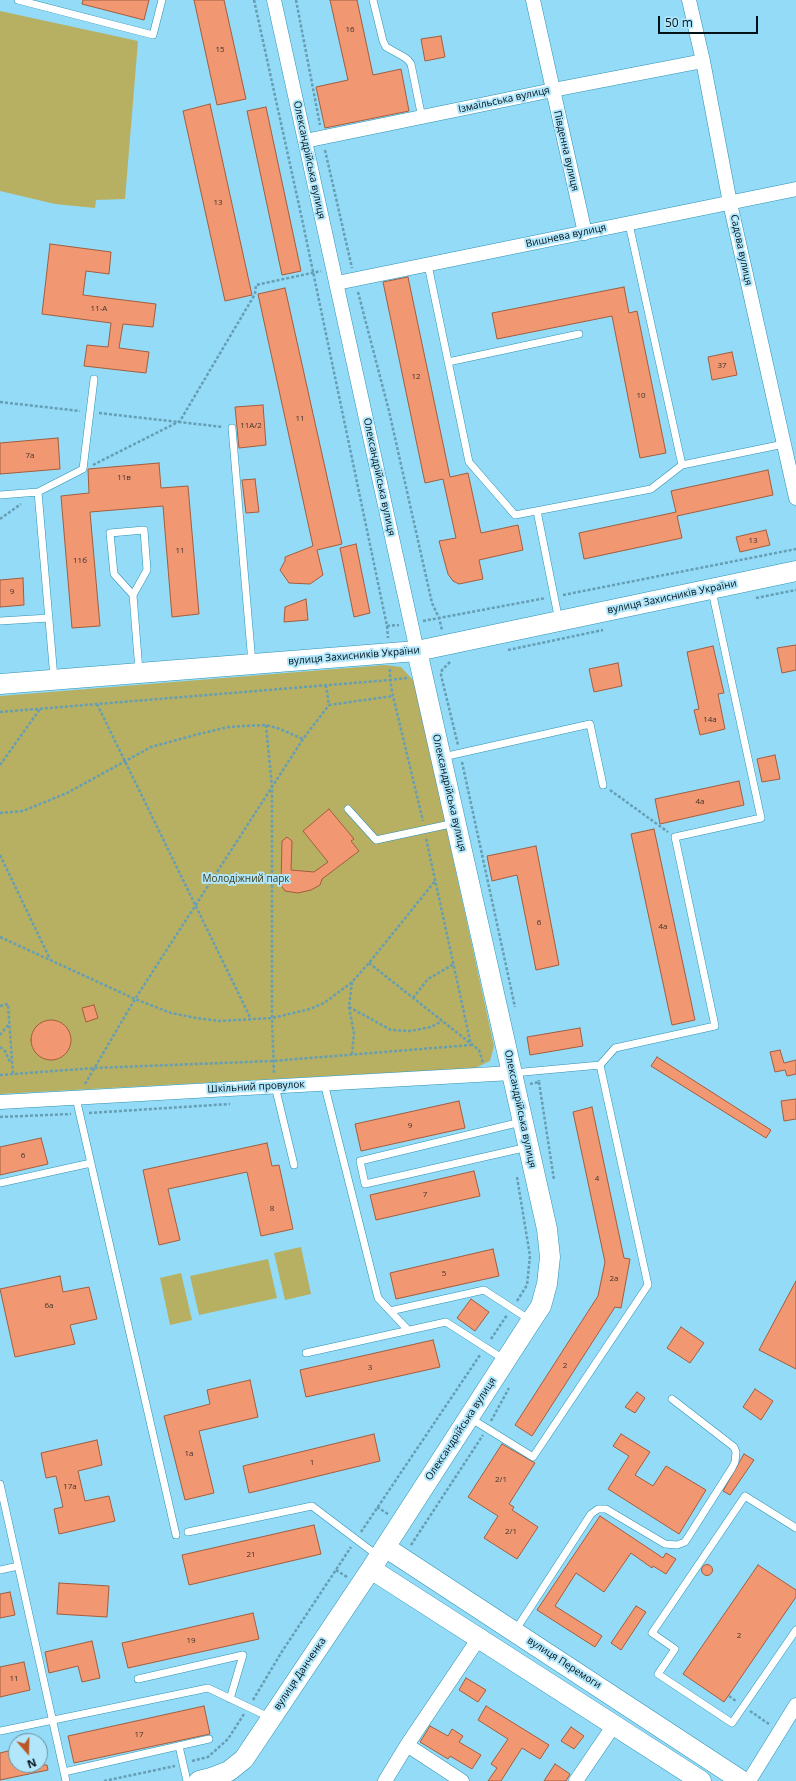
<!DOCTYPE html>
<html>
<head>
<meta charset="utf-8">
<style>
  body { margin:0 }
  #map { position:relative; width:796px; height:1781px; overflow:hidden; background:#93dbf7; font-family:"Open Sans",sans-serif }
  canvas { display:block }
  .north { position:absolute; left:8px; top:1733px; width:40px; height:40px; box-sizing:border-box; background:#b1e6fb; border:1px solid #6a91a0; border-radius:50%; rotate:160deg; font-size:11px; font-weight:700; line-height:16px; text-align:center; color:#001118 }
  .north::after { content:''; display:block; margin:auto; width:14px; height:18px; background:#bc5725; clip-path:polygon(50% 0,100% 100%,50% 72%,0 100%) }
  .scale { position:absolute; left:658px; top:16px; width:100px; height:18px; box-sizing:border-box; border:2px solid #001118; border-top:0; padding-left:5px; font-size:12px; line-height:14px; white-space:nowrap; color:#001118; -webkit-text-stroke:3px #b1e6fb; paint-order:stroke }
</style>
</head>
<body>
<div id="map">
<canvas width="796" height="1781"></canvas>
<div class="north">N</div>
<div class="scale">50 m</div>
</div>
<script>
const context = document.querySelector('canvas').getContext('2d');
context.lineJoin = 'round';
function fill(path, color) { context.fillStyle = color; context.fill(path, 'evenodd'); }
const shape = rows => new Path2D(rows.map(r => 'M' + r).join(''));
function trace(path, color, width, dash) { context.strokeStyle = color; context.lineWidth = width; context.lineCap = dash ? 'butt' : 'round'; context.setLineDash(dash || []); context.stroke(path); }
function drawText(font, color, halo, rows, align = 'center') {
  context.font = font + ' "Open Sans",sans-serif'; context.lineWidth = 4; context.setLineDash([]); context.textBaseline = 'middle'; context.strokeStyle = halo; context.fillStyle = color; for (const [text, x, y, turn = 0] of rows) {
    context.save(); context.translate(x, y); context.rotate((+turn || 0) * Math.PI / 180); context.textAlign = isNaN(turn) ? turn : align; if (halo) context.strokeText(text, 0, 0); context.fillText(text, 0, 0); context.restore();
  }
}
fill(shape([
  [0,11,138,41,125,199,96,200,95,208,55,204,0,191],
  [385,665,401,667,414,681,494,1046,490,1061,475,1068,0,1094,0,696],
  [301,1247,311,1294,285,1300,274,1253],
  [268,1259,277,1298,199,1315,190,1276],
  [181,1273,192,1320,170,1325,160,1278]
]), '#b7b062');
const building = shape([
  [83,0,149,0,144,20,82,4,83,0],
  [194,0,224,0,246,99,217,105,194,0],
  [330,0,357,0,373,75,401,69,409,111,325,128,316,87,348,80,330,0],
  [441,36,445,57,425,61,421,39,441,36],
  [210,104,252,295,225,301,183,111,210,104],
  [266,107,301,271,282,275,247,111,266,107],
  [50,244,111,252,109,274,86,271,83,295,156,304,153,327,123,324,119,348,149,352,146,373,84,366,87,345,108,347,111,323,42,314,50,244],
  [408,277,450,477,468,473,481,533,518,525,523,550,479,560,483,579,459,584,453,581,448,574,439,541,456,538,443,479,425,483,383,282,408,277],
  [624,287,629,313,637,311,666,453,640,458,612,316,497,339,492,313,624,287],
  [285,288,342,544,317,550,323,575,310,584,289,583,280,570,285,561,285,557,313,546,258,294,285,288],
  [732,352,737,375,712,380,708,357,732,352],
  [263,405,266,445,239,448,235,407,263,405],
  [58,438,60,469,0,474,0,443,58,438],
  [159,463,161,488,188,486,199,614,172,617,163,506,90,512,100,626,72,628,61,496,89,493,88,469,159,463],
  [768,470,773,495,677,516,682,538,584,559,579,533,676,512,671,491,768,470],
  [255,479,259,512,246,513,242,480,255,479],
  [766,530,770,545,740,552,736,537,766,530],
  [356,544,370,613,354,617,340,548,356,544],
  [23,578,24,605,0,607,0,580,23,578],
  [306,599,308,620,284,622,285,607,306,599],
  [796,645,796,670,782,673,777,648,796,645],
  [713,646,724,693,718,694,725,729,700,735,694,710,699,709,687,652,713,646],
  [618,663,622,686,594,692,589,669,618,663],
  [775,755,780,779,762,782,757,759,775,755],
  [739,781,744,805,660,824,655,799,739,781],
  [329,809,354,839,351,841,359,851,322,879,320,885,311,890,298,893,285,891,281,885,282,841,287,837,292,841,291,870,314,872,328,862,303,831,329,809],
  [654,829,695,1020,672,1025,631,834,654,829],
  [536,846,559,965,536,970,517,875,492,881,487,856,536,846],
  [94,1005,98,1018,86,1022,82,1008,94,1005],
  '31 1040a20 20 0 1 1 40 0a20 20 0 1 1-40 0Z',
  [580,1028,583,1046,530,1055,527,1037,580,1028],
  [780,1050,784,1063,796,1060,796,1074,787,1076,785,1070,775,1072,770,1052,780,1050],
  [657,1057,771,1130,766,1138,651,1066,657,1057],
  [796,1099,796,1119,784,1121,781,1101,796,1099],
  [459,1101,465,1128,361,1151,355,1124,459,1101],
  [592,1107,624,1258,630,1259,621,1308,615,1307,532,1436,515,1425,598,1296,605,1262,573,1112,592,1107],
  [41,1138,48,1164,0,1175,0,1147,41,1138],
  [267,1143,272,1166,279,1165,293,1229,261,1236,247,1172,168,1189,180,1240,159,1245,143,1170,267,1143],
  [474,1171,480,1196,376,1220,370,1195,474,1171],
  [493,1249,499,1276,396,1299,390,1273,493,1249],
  [60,1276,63,1292,89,1287,97,1319,70,1325,75,1344,15,1357,0,1289,60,1276],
  [796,1281,796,1369,759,1350,796,1281],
  [471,1299,489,1312,475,1331,457,1318,471,1299],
  [681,1327,704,1343,690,1363,667,1348,681,1327],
  [433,1340,440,1367,306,1397,300,1370,433,1340],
  [250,1380,258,1417,199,1431,214,1493,185,1500,164,1416,210,1404,207,1390,250,1380],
  [755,1389,773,1401,761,1420,743,1407,755,1389],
  [637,1392,645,1398,635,1413,625,1407,637,1392],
  [374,1434,380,1461,249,1493,243,1466,374,1434],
  [621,1434,650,1452,635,1475,653,1486,666,1466,706,1490,679,1534,608,1489,629,1456,613,1446,621,1434],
  [97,1440,102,1465,78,1471,85,1501,109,1496,115,1521,59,1534,54,1509,63,1507,56,1476,46,1478,41,1453,97,1440],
  [502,1444,535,1463,509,1504,514,1507,512,1510,538,1527,517,1559,484,1538,498,1516,468,1497,502,1444],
  [744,1454,754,1460,730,1495,723,1491,744,1454],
  [600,1516,663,1558,666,1553,676,1559,666,1574,653,1566,652,1568,631,1553,604,1592,576,1573,555,1606,602,1636,595,1647,537,1610,600,1516],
  [314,1525,321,1554,189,1585,182,1555,314,1525],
  '701.5 1570a5.5 5.5 0 1 1 11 0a5.5 5.5 0 1 1-11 0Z',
  [758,1565,796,1590,796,1597,724,1702,683,1674,758,1565],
  [59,1583,109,1586,107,1617,57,1614,59,1583],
  [10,1592,15,1615,0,1618,0,1594,10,1592],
  [636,1606,646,1612,621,1650,611,1643,636,1606],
  [253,1613,259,1639,128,1668,122,1643,253,1613],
  [92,1641,100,1678,82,1682,78,1666,49,1673,45,1652,92,1641],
  [24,1662,30,1690,0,1697,0,1667,24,1662],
  [466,1678,486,1690,478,1702,459,1690,466,1678],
  [204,1706,210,1734,74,1763,68,1736,204,1706],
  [486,1706,549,1745,540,1759,522,1748,501,1781,488,1781,497,1768,491,1764,508,1739,478,1720,486,1706],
  [430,1726,448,1736,452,1729,463,1736,459,1742,481,1755,472,1769,450,1756,448,1759,420,1742,430,1726],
  [571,1727,584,1736,574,1749,561,1741,571,1727],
  [16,1749,16,1765,47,1765,48,1770,0,1780,0,1753,16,1749],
  [555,1764,570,1774,566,1781,544,1781,555,1764]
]);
fill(building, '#f19872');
trace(building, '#a35d3e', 1);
const lane = shape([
  [18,0,153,35,162,0],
  [373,0,383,41,386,47,404,57,408,60,411,64,422,118],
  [629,224,682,465,784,444],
  [428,265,469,462,515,515,651,489,682,465],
  [448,362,579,334],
  [232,428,252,663],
  [0,495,38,492],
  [537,511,559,621],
  [133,595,114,574,110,533,144,530,147,570,133,595,139,671],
  [0,621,49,618],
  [54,678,38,492,83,469,94,379],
  [443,757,590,724,603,785],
  [348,809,376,840,455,823],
  [513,1073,600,1065,615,1048,715,1026,675,837,761,818,712,591],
  [324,1083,378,1298,408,1330],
  [275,1086,294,1165],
  [76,1098,176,1535],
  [521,1122,360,1161,365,1184,528,1147],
  [0,1183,91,1163],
  [390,1311,484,1290,530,1320],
  [306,1353,446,1322,505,1360],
  [470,1418,533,1457,648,1285,600,1065],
  [0,1484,66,1781],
  [796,1528,745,1496,652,1633,675,1649,658,1674,732,1723,796,1630],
  [188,1532,312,1506,378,1556],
  [0,1570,18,1566],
  [515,1631,591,1514,598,1509,606,1509,665,1544,677,1545,685,1542,732,1468,735,1462,736,1452,734,1447,672,1399],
  [138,1679,243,1655,230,1699],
  [0,1731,208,1688,271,1718],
  [179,1746,187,1781],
  [64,1772,209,1739]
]);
const street = shape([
  [274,0,417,651],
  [533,0,585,233],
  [689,0,703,61,730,203,796,498],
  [305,141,553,90,703,61],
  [337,283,796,189],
  [0,1102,512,1073],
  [407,1745,462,1781],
  [385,1781,407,1745,479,1638],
  [576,1781,614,1725],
  [749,1781,796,1705]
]);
const secondary = shape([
  [0,684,417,651,796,571],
  [385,1547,742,1781],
  [371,1569,701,1781],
  [199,1781,211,1778,229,1771,244,1759,371,1569,531,1321,541,1306,547,1284,550,1257,547,1229,417,651]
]);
trace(lane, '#2d92b3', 8);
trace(street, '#2d92b3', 15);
trace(secondary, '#2d92b3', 21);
trace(shape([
  [254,0,302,219,387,626,388,638],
  [296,0,320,125],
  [325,150,352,268],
  [358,292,389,411,432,603,439,618,442,630],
  [0,402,80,411],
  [99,413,223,427],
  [93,465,180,421,255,294,256,285,321,271],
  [0,519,21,504],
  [563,595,796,549],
  [756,598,796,590],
  [423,621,546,598],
  [387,626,399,625],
  [508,650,603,630],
  [450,662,442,670,441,675,458,745],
  [390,669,390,680,407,678],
  [326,685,329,705,393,696],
  [97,704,251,1019],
  [0,712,390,680,393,696,423,821],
  [266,725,272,787,272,1018,274,1074],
  [462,762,515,1007],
  [0,765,40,709],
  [610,790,668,832],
  [0,813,23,811,67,793,151,747,199,734,228,727,266,725,280,729,303,739],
  [0,855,50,959],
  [0,937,135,999,171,1013,196,1018,220,1021,272,1018,310,1009,324,1003,352,982,369,963,435,881],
  [369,963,479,1050,483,1063],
  [352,982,349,1007,354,1033,352,1054],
  [413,998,428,979,454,964],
  [0,1006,8,1004,13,1074],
  [349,1007,391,1030,410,1031,431,1027,442,1021],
  [0,1035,9,1024],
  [0,1047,5,1051,10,1062],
  [0,1075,95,1068,272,1061,471,1045,426,838],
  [539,1082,554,1180],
  [85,1084,135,999,303,739,329,705],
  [530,1084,539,1082,539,1080],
  [89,1113,230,1104],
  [0,1117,71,1114],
  [517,1301,527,1285,530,1256,517,1177],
  [491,1339,507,1315],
  [491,1421,509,1388],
  [377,1507,388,1514],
  [361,1532,480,1355],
  [411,1545,483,1435],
  [336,1570,347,1577],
  [729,1696,736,1701],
  [253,1700,281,1653,351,1547],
  [750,1711,769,1724],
  [192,1761,208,1757,228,1739,244,1714],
  [104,1781,175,1766]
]), '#669eb3', 2.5, [3, 2]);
trace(lane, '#fff', 7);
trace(street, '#fff', 14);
trace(secondary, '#fff', 20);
drawText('8px', '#3c332e', null, [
  ["16",350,30],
  ["15",220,50],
  ["13",218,203],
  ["11-А",99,309],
  ["37",722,366],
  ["12",416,377],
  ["10",641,396],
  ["11",300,419],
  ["11А/2",251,426],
  ["7а",30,456],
  ["11в",124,478],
  ["13",753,541],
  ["11",180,551],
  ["11б",80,561],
  ["9",12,592],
  ["14а",710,720],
  ["4а",700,802],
  ["6",539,923],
  ["4а",663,927],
  ["9",410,1126],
  ["6",23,1156],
  ["4",597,1179],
  ["7",425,1195],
  ["8",272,1209],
  ["5",444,1274],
  ["2а",614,1279],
  ["6а",49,1306],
  ["2",565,1366],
  ["3",370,1368],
  ["1а",189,1454],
  ["1",312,1463],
  ["2/1",501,1480],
  ["17а",70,1487],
  ["2/1",511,1532],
  ["21",251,1555],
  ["2",739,1636],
  ["19",191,1641],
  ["11",14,1679],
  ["17",139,1735]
]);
drawText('10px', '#001118', '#b1e6fb', [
  ["Ізмаїльська вулиця",504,100,-12],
  ["Південна вулиця",566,151,77],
  ["Олександрійська вулиця",309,160,78],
  ["Вишнева вулиця",566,236,-12],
  ["Садова вулиця",741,250,78],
  ["Олександрійська вулиця",379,477,78],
  ["вулиця Захисників України",672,597,-12],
  ["вулиця Захисників України",354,656,-5],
  ["Олександрійська вулиця",449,793,77],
  ["Шкільний провулок",256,1087,-3],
  ["Олександрійська вулиця",520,1109,78],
  ["Олександрійська вулиця",461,1429,-57],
  ["вулиця Перемоги",564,1663,33],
  ["вулиця Данченка",300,1674,-56]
]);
drawText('10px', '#403c13', '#b1e6fb', [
  ["Молодіжний парк",246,879]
]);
</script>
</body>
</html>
